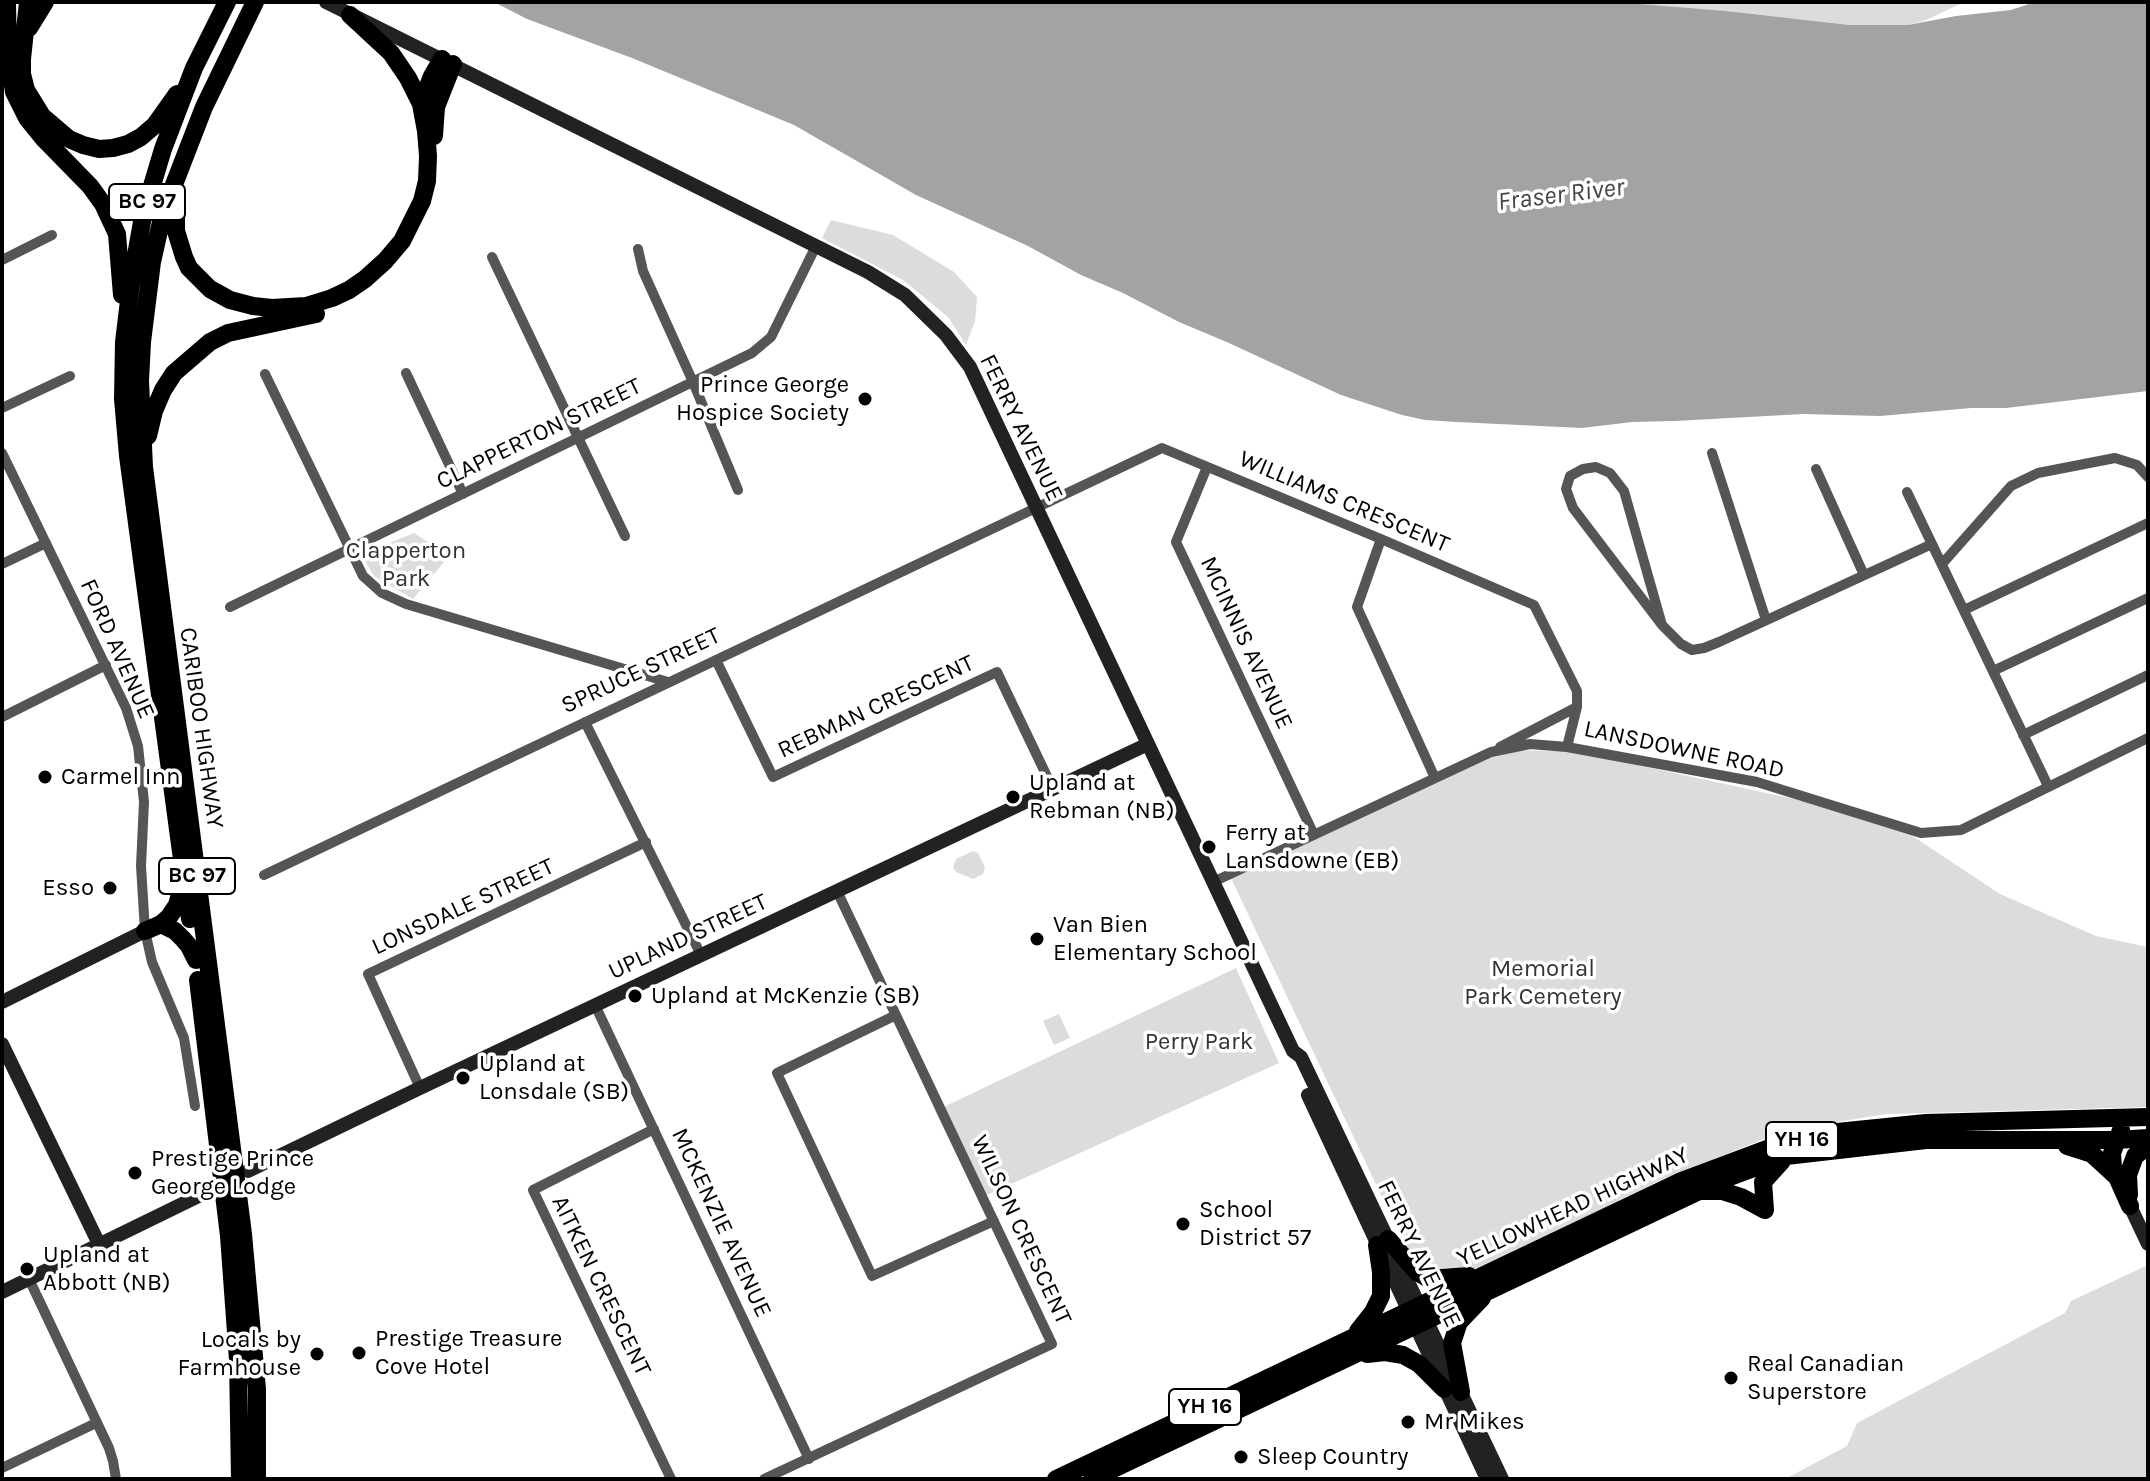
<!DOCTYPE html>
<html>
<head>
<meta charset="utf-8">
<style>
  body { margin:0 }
  #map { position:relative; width:2150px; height:1481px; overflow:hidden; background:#fff; font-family:Karla,sans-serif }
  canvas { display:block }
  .frame { position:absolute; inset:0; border:4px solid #000; pointer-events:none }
</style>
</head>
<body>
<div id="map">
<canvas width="2150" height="1481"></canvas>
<div class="frame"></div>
</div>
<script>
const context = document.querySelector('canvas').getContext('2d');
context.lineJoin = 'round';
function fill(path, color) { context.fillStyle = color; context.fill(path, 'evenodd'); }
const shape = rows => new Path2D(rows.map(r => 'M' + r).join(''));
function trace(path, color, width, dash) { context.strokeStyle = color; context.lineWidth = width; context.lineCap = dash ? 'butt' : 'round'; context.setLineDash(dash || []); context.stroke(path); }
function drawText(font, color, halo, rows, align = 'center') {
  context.font = font + ' Karla,sans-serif'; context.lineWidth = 7; context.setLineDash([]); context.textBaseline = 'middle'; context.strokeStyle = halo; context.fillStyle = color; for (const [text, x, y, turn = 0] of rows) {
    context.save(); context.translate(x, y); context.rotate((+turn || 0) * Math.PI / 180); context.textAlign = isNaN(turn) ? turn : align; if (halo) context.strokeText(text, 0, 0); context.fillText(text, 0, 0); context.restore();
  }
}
fill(shape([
  [1617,2,1964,2,1924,21,1908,25,1850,25,1726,11],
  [831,220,893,235,954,272,977,297,975,321,966,345,948,317,903,280,822,238],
  [414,533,449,556,413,599,374,576,365,561,372,550],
  [1489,750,1573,751,1826,806,1908,833,2000,894,2096,936,2148,947,2148,1107,1886,1114,1787,1130,1663,1179,1480,1268,1447,1274,1430,1268,1408,1252,1230,876],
  [973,851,978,853,985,868,983,874,973,879,956,872,953,867,956,859],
  [1236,968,1279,1063,978,1199,935,1111],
  [1059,1014,1070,1038,1054,1045,1043,1021],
  [2148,1265,2148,1479,1785,1479,1847,1446,1857,1423,2065,1313,2071,1301]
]), '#dcdcdc');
fill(shape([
  [494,2,1617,2,1726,11,1850,25,1908,25,1956,16,2011,10,2035,2,2148,2,2148,391,2006,408,1971,408,1880,416,1803,414,1675,421,1632,422,1582,428,1457,422,1425,420,1402,415,1341,395,1229,343,1179,322,1123,293,1081,275,1028,246,916,195,794,125,632,58,527,19]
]), '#a3a3a3');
trace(shape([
  [638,249,643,271,693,382,738,490],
  [492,257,625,536],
  [2,260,52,235],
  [406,373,463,494],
  [265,374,363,576,382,593,406,604,668,682],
  [2,408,70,376],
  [2,453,126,708,138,746,144,802,141,866,145,931,152,962,184,1038,195,1106],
  [1712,453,1766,620],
  [1207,467,1176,542,1314,835],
  [1816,469,1864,575],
  [1907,492,2048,786],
  [1381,539,1357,607,1435,778],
  [2,564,46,543],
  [1942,564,2011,486,2038,473,2115,458,2137,465,2148,477],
  [230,607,752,353,771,337,816,246],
  [1964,610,2148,523],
  [1662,625,1624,491,1610,473,1596,467,1583,469,1570,476,1566,489,1573,508,1662,625,1681,644,1692,650,1704,648,1719,642,1932,544],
  [716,660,773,777,997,672,1053,789],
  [1993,671,2148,598],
  [2,717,106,665],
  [585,722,701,955],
  [2023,735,2148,675],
  [1500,747,1577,707],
  [264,875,1162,448,1381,539,1534,605,1577,691,1577,707,1567,747],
  [1213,882,1491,752,1530,744,1567,747,1757,782,1921,833,1961,830,2148,738],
  [595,1005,809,1459],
  [896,1015,777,1073,872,1276,994,1221],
  [420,1088,368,974,646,842],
  [654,1129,533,1190,671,1479],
  [29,1279,109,1448,113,1461,116,1479],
  [2,1468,96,1423],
  [764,1479,1052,1344,837,891]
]), '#555', 10);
trace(shape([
  [326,2,868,272,905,295,946,335,970,367,1293,1051,1301,1057,1502,1479],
  [2,1002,145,931],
  [2,1044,99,1244],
  [1308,1095,1487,1479],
  [248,1171,420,1088,1148,744],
  [2130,1206,2148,1244],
  [2,1292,213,1189]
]), '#222', 14);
trace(shape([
  [7,2,8,54,14,92,27,118,44,139,90,186,103,204,117,234,122,295],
  [28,2,22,59,22,74,26,90,42,116,69,139,83,145,99,149,113,148,128,144,141,137,155,125,177,94],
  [255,2,204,107,163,213,152,262,142,342,140,381,144,467,243,1234,257,1389,257,1479],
  [29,28,45,2],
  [421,104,432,76,442,59],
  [434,136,436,107,453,64],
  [176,195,176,231,184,257,189,268,210,289,230,300,253,306,272,308,306,306,332,298,349,290,365,279,385,261,402,241,422,201,427,181,428,156,426,131,421,104,408,78,391,53,350,15],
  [148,436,154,411,163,390,174,373,210,342,228,333,316,314],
  [190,919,128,456,123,399,124,342,131,284,143,216,163,149,194,68,227,2],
  [161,924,175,931,183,939,189,946,196,960],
  [145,931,161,924,169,917,177,905,182,887],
  [198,980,229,1236,238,1360,240,1479],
  [2121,1130,2112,1153,2113,1168,2130,1206],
  [2067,1146,2092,1154,2116,1176],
  [1702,1191,1722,1191,1741,1197,1765,1210],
  [2129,1195,2128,1175,2135,1156,2148,1146],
  [1765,1210,1763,1182,1782,1161],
  [1388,1239,1417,1272,1429,1279,1469,1276],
  [1358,1331,1373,1312,1381,1296,1381,1272,1377,1245],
  [1367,1354,1385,1352,1403,1355,1419,1364,1444,1389],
  [1461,1392,1452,1343,1459,1322,1482,1298],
  [1056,1479,1679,1182,1775,1146,1837,1132,1926,1123,2148,1117],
  [1092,1479,1699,1191,1708,1185,1786,1156,1926,1140,2116,1140,2148,1138]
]), '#000', 18);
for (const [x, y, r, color] of [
  [865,399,8,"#000"],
  [45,777,8,"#000"],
  [1013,797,8,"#000"],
  [1209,847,8,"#000"],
  [110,888,8,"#000"],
  [1037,939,8,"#000"],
  [635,996,8,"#000"],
  [463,1078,8,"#000"],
  [135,1173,8,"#000"],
  [1183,1224,8,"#000"],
  [27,1269,8,"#000"],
  [359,1353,8,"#000"],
  [317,1354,8,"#000"],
  [1731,1378,8,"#000"],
  [1408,1422,8,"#000"],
  [1241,1457,8,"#000"]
]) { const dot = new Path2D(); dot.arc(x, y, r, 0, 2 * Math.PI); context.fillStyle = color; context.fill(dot); trace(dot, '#fff', 3); }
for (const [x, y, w] of [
  [147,202,76],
  [197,876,76],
  [1802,1140,72],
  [1205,1407,72]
]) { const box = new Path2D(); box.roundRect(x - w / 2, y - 18, w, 36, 6); context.fillStyle = '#fff'; context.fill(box); trace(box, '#000', 2); }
drawText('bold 22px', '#000', null, [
  ["BC 97",147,202],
  ["BC 97",197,876],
  ["YH 16",1802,1140],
  ["YH 16",1205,1407]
]);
drawText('24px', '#000', '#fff', [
  ["Prince George",849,385,"right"],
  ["Hospice Society",849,413,"right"],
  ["Carmel Inn",61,777],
  ["Upland at",1029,783],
  ["Rebman (NB)",1029,811],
  ["Ferry at",1225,833],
  ["Lansdowne (EB)",1225,861],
  ["Esso",94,888,"right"],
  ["Van Bien",1053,925],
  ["Elementary School",1053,953],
  ["Upland at McKenzie (SB)",651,996],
  ["Upland at",479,1064],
  ["Lonsdale (SB)",479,1092],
  ["Prestige Prince",151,1159],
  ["George Lodge",151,1187],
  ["School",1199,1210],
  ["District 57",1199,1238],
  ["Upland at",43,1255],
  ["Abbott (NB)",43,1283],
  ["Prestige Treasure",375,1339],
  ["Cove Hotel",375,1367],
  ["Locals by",301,1340,"right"],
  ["Farmhouse",301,1368,"right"],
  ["Real Canadian",1747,1364],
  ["Superstore",1747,1392],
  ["Mr Mikes",1424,1422],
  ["Sleep Country",1257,1457]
], 'left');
drawText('24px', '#000', '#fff', [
  ["FERRY AVENUE",1021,428,64],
  ["CLAPPERTON STREET",539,434,-26],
  ["WILLIAMS CRESCENT",1344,502,23],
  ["MCINNIS AVENUE",1246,643,65],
  ["FORD AVENUE",117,649,66],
  ["SPRUCE STREET",641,671,-25],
  ["REBMAN CRESCENT",876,707,-25],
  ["CARIBOO HIGHWAY",201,728,82],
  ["LANSDOWNE ROAD",1684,750,12],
  ["LONSDALE STREET",463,907,-25],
  ["UPLAND STREET",688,937,-25],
  ["YELLOWHEAD HIGHWAY",1573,1207,-25],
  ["MCKENZIE AVENUE",721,1223,65],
  ["WILSON CRESCENT",1021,1230,65],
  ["FERRY AVENUE",1419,1254,64],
  ["AITKEN CRESCENT",601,1286,64]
]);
drawText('24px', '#333', '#fff', [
  ["Clapperton",406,551],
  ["Park",406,579],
  ["Memorial",1543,969],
  ["Park Cemetery",1543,997],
  ["Perry Park",1199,1042]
]);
drawText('italic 26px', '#444', '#fff', [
  ["Fraser River",1561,195,-7]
]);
</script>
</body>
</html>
